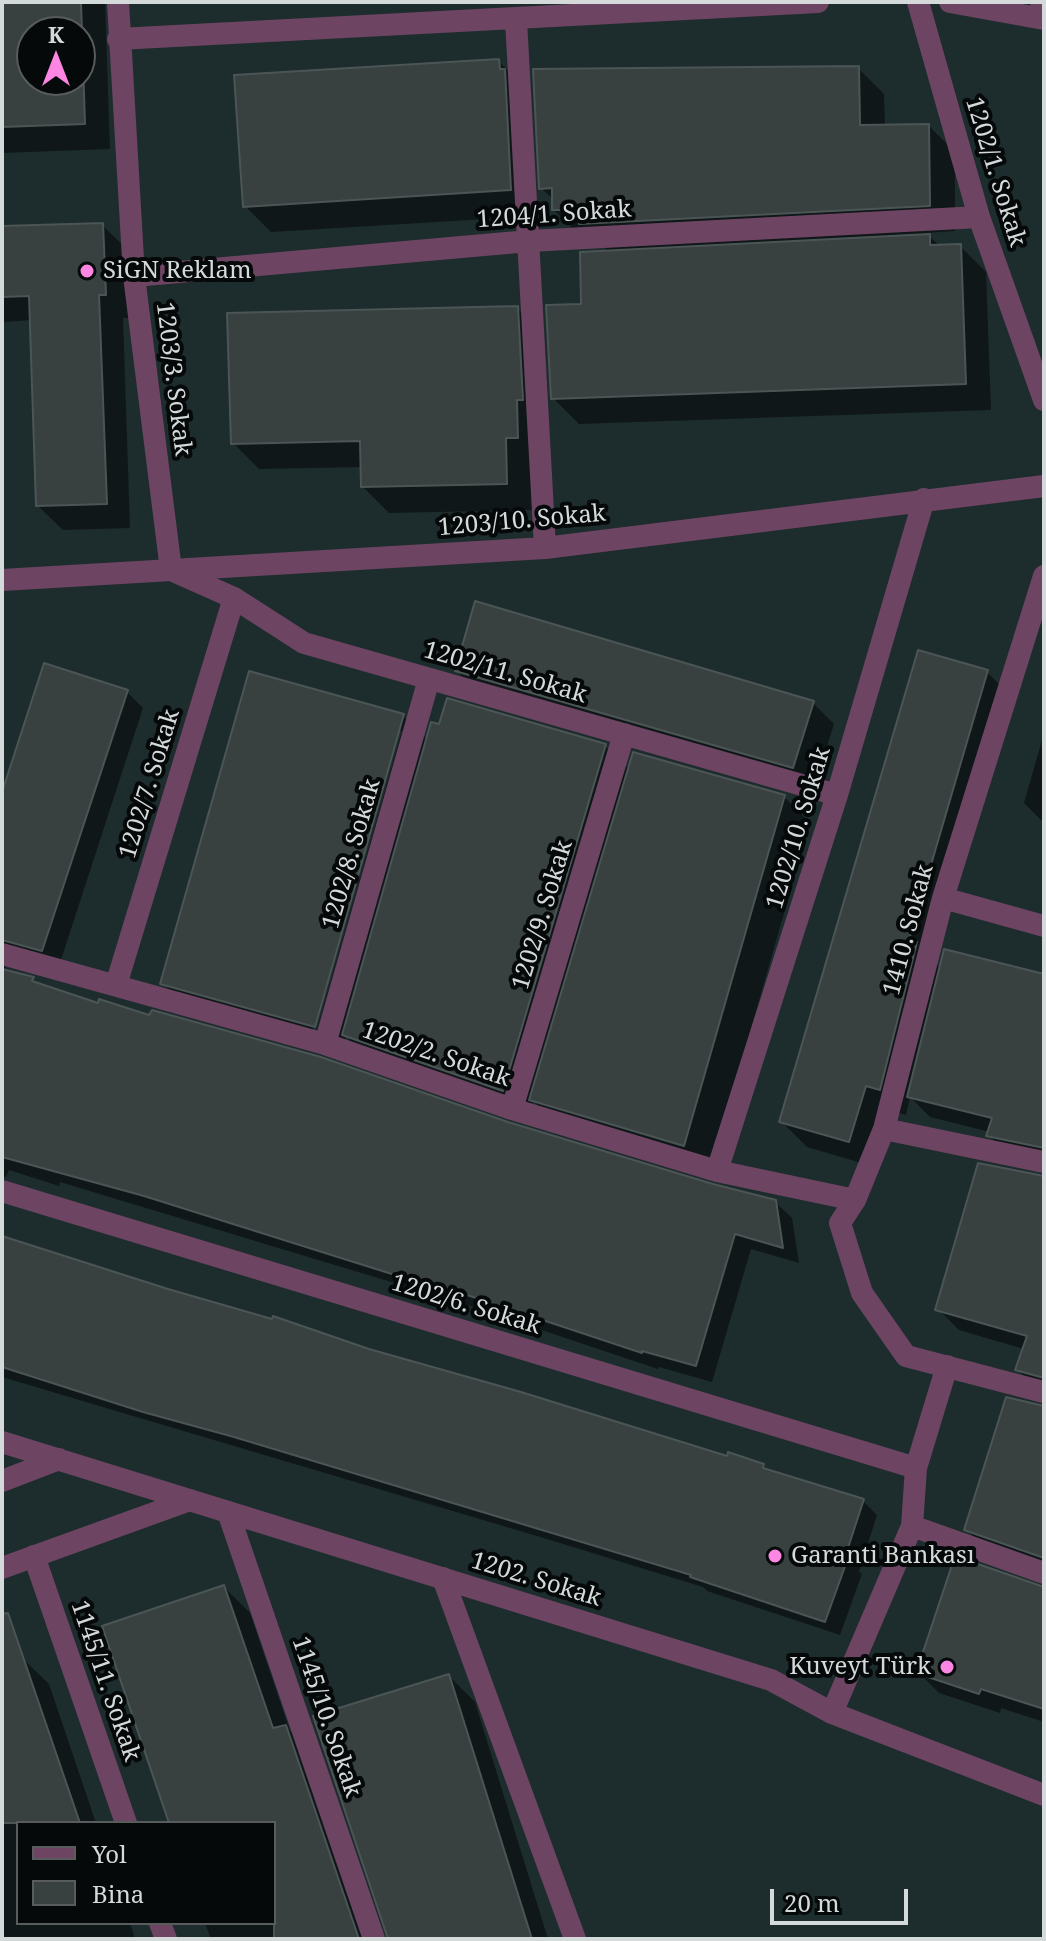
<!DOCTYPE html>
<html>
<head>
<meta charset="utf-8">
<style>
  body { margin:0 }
  #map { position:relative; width:1046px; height:1941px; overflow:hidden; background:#182020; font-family:"Noto Serif",serif }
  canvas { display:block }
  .frame { position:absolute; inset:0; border:4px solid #d4d9d9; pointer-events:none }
  .legend { position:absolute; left:16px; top:1821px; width:260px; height:104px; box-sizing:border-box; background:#060909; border:2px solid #585c5c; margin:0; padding:10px 14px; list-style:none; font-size:24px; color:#d4d9d9 }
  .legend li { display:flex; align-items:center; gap:16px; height:40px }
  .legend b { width:40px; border:2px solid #585c5c }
  .north { position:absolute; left:16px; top:16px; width:80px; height:80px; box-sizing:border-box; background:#060909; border:2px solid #585c5c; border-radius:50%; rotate:0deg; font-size:22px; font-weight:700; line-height:32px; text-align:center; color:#d4d9d9 }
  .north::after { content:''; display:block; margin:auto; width:28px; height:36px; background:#fd86e2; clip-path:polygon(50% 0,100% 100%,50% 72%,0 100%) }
  .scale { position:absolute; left:770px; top:1889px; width:138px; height:36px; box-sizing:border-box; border:4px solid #d4d9d9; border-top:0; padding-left:10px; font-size:24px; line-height:28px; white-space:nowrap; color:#d4d9d9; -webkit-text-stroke:6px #060909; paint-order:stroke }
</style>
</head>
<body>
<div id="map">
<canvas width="1046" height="1941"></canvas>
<div class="frame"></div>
<ul class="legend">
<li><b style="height:10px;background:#6d4563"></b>Yol</li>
<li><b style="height:22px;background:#384040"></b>Bina</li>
</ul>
<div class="north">K</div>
<div class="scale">20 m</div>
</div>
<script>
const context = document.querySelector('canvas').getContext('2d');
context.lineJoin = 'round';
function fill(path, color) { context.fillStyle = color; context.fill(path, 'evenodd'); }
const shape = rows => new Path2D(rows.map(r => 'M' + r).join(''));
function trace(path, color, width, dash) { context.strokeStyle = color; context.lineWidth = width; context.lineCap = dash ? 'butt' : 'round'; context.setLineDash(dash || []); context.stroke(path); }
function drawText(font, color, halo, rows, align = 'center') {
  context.font = font + ' "Noto Serif",serif'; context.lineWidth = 8; context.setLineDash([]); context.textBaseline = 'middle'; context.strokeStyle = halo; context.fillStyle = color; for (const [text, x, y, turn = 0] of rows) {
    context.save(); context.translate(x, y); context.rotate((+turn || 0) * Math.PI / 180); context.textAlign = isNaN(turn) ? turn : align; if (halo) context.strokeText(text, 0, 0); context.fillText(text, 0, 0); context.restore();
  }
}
fill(shape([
  [2,2,1044,2,1044,1939,2,1939],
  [32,32,80,32,80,80,32,80],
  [18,1823,274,1823,274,1923,18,1923]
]), '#1d2c2d');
fill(shape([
  [2,2,105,2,110,149,2,153],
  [32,32,80,32,80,80,32,80],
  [498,61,525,87,537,216,271,232,245,206],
  [858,68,884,94,885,126,929,126,955,152,955,231,926,233,941,247,960,246,986,272,991,410,579,424,553,398,583,306,610,253,593,236,580,236,554,210,554,200,541,188],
  [102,225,127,249,129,318,123,318,130,528,63,530,38,506,32,320,2,322,2,228],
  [517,308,543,334,532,510,389,513,363,487,363,467,259,469,233,443],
  [457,671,813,703,834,724,814,788,478,692],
  [987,672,1013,698,935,963,941,969,1044,976,1044,1163,1009,1156,989,1135,990,1132,930,1117,910,1097,906,1115,892,1111,875,1167,807,1147,781,1121],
  [127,692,143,708,59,966,15,956,3,970,33,979,39,986,712,1186,775,1202,792,1218,799,1263,751,1249,712,1382,659,1367,658,1369,464,1304,60,1182,59,1186,9,1170,6,1177,2,1176,2,798],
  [403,716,428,741,605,746,630,770,784,797,810,823,710,1171,558,1125,533,1101,529,1116,370,1061,346,1036,341,1052,188,1009,162,983],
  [398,731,402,731,315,1037,311,1036],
  [1044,733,1044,823,1024,803],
  [1044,1177,1044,1392,1038,1390,1018,1370,1024,1349,959,1330,938,1309],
  [2,1240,729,1459,763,1465,769,1472,863,1501,877,1515,859,1572,862,1574,840,1635,707,1591,703,1587,547,1539,2,1377],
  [1044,1407,1044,1570,987,1550,966,1529],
  [224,1587,250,1613,290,1731,311,1753,375,1939,211,1939,205,1923,274,1923,274,1823,171,1823],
  [1044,1588,1044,1722,1001,1708,1000,1713,939,1693,918,1672],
  [22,1658,49,1684,96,1823,18,1823,18,1923,130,1923,135,1939,2,1939,2,1665],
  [449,1676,475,1702,548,1939,388,1939]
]), '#0007');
const building = shape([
  [2,2,81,2,85,124,2,127,2,2],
  [32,32,80,32,80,80,32,80,32,32],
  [499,59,500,69,505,69,511,190,243,207,234,75,499,59],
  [859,66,860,125,929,124,930,206,579,224,578,210,552,210,552,188,539,189,533,69,859,66],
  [103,223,106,295,99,295,107,504,36,506,29,296,2,297,2,226,103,223],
  [930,234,930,245,961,244,966,384,551,399,546,305,581,304,580,252,930,234],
  [518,306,523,400,517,400,518,438,506,438,507,484,361,487,360,441,231,444,227,313,518,306],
  [475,601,814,701,793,768,455,671,475,601],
  [918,650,988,670,909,940,917,942,880,1090,866,1086,849,1142,779,1122,918,650],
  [44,663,128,690,42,951,2,940,2,792,44,663],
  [249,671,404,714,315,1027,160,984,249,671],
  [447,698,606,744,503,1091,342,1035,431,722,439,724,447,698],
  [633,752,785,795,684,1146,529,1100,633,752],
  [944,949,1044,974,1044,1148,986,1136,992,1118,907,1097,944,949],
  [2,969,34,977,32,981,98,1003,99,999,149,1015,152,1010,321,1057,508,1122,713,1184,776,1200,783,1248,735,1234,696,1366,642,1351,642,1353,446,1288,395,1275,144,1196,2,1157,2,969],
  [978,1163,1044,1176,1044,1378,1015,1370,1027,1336,935,1310,978,1163],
  [2,1236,168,1289,272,1319,273,1316,369,1349,521,1392,727,1456,728,1452,764,1464,763,1468,864,1499,845,1557,848,1558,825,1622,690,1577,691,1575,234,1437,143,1412,2,1367,2,1236],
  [1006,1397,1044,1406,1044,1558,964,1530,1006,1397],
  [955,1556,1044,1587,1044,1709,981,1689,979,1694,916,1673,955,1556],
  [224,1585,273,1728,286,1725,359,1939,274,1939,274,1823,169,1823,102,1626,224,1585],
  [8,1613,80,1823,2,1823,2,1614,8,1613],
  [449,1674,532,1939,388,1939,313,1716,449,1674]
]);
fill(building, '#384040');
trace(building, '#4c5555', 2);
trace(shape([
  [118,2,134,276,171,570,234,598,304,643,837,795],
  [918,2,979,217,1044,400],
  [950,2,1044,19],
  [516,20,545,548],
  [118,39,818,2],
  [134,276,529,241,979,217],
  [1044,576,943,898,884,1129,855,1200,840,1223,862,1293,906,1356,1044,1392],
  [2,580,545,548,1044,486],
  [943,898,1044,926],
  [2,954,325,1044,512,1109,717,1171,855,1200],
  [116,985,234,598],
  [325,1044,429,679],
  [512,1109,624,734],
  [884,1129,1044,1162],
  [717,1171,837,795,924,499],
  [2,1191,916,1468],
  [228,1512,374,1939],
  [912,1526,1044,1573],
  [34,1556,126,1823],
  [443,1578,575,1939],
  [832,1713,912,1526,916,1468,947,1366],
  [160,1923,166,1939]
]), '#6d4563', 22);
trace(shape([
  [1041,2,1044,12],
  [2,1442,771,1680,832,1713,1044,1795],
  [2,1481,59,1459],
  [2,1568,190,1500]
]), '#6d4563', 22);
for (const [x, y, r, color] of [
  [87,271,8,"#fd86e2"],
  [775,1556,8,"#fd86e2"],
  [947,1667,8,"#fd86e2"]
]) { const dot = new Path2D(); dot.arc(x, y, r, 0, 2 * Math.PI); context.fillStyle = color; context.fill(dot); trace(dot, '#060909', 3); }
drawText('24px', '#d4d9d9', '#060909', [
  ["1202/1. Sokak",995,172,73],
  ["1204/1. Sokak",554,215,-4],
  ["1203/3. Sokak",173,379,83],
  ["1203/10. Sokak",522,521,-5],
  ["1202/11. Sokak",505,673,16],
  ["1202/7. Sokak",150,784,-73],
  ["1202/10. Sokak",799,828,-73],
  ["1202/8. Sokak",352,854,-74],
  ["1202/9. Sokak",543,915,-73],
  ["1410. Sokak",909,930,-75],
  ["1202/2. Sokak",436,1055,19],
  ["1202/6. Sokak",466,1305,17],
  ["1202. Sokak",536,1580,17],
  ["1145/11. Sokak",105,1681,71],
  ["1145/10. Sokak",326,1717,71]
]);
drawText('24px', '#d4d9d9', '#060909', [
  ["SiGN Reklam",103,271],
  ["Garanti Bankası",791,1556],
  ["Kuveyt Türk",931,1667,"right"]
], 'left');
</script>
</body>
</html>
